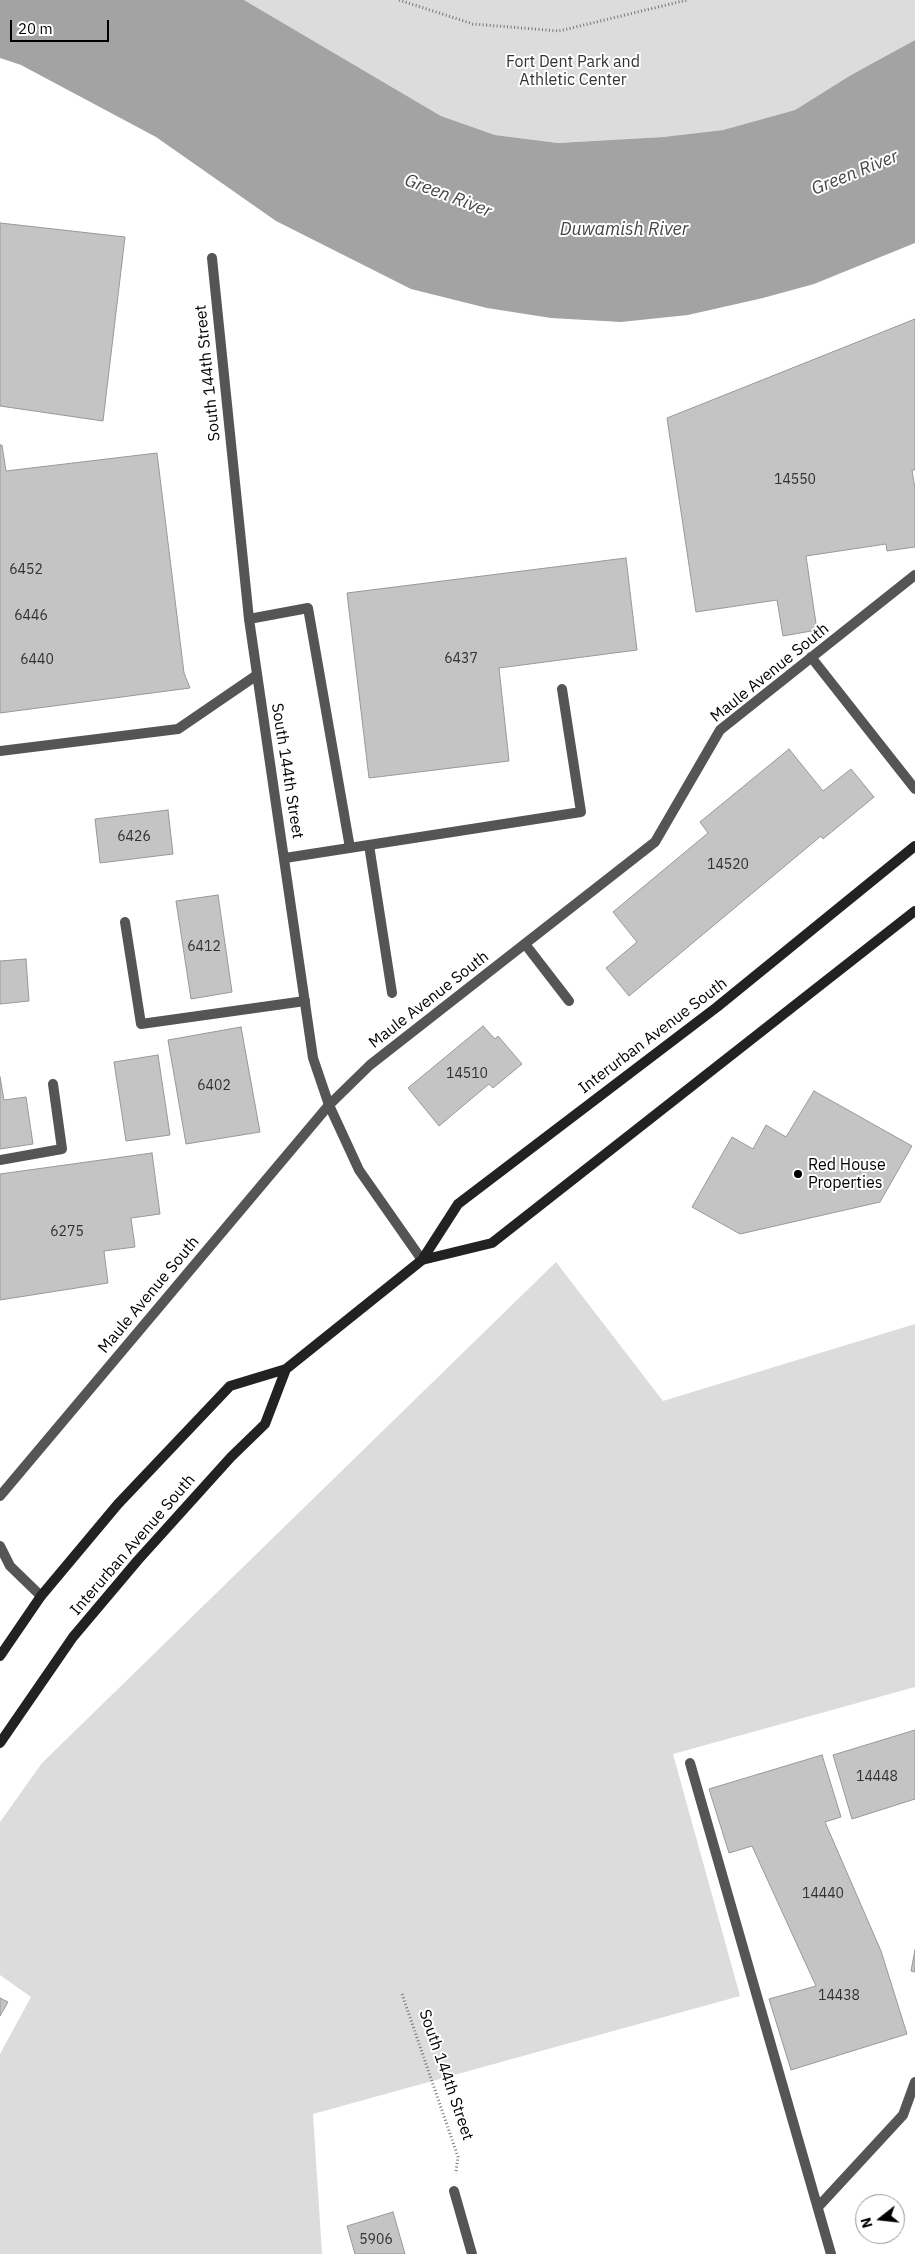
<!DOCTYPE html>
<html>
<head>
<meta charset="utf-8">
<style>
  body { margin:0 }
  #map { position:relative; width:915px; height:2254px; overflow:hidden; background:#fff; font-family:"IBM Plex Sans",sans-serif }
  canvas { display:block }
  .north { position:absolute; left:855px; top:2194px; width:50px; height:50px; box-sizing:border-box; background:#fff; border:1px solid #999; border-radius:50%; rotate:254deg; font-size:14px; font-weight:700; line-height:20px; text-align:center; color:#000 }
  .north::after { content:''; display:block; margin:auto; width:18px; height:22px; background:#000; clip-path:polygon(50% 0,100% 100%,50% 72%,0 100%) }
  .scale { position:absolute; left:10px; top:20px; width:99px; height:22px; box-sizing:border-box; border:2px solid #000; border-top:0; padding-left:6px; font-size:15px; line-height:18px; white-space:nowrap; color:#000; -webkit-text-stroke:4px #fff; paint-order:stroke }
</style>
</head>
<body>
<div id="map">
<canvas width="915" height="2254"></canvas>
<div class="north">N</div>
<div class="scale">20 m</div>
</div>
<script>
const context = document.querySelector('canvas').getContext('2d');
context.lineJoin = 'round';
function fill(path, color) { context.fillStyle = color; context.fill(path, 'evenodd'); }
const shape = rows => new Path2D(rows.map(r => 'M' + r).join(''));
function trace(path, color, width, dash) { context.strokeStyle = color; context.lineWidth = width; context.lineCap = dash ? 'butt' : 'round'; context.setLineDash(dash || []); context.stroke(path); }
function drawText(font, color, halo, rows, align = 'center') {
  context.font = font + ' "IBM Plex Sans",sans-serif'; context.lineWidth = 4; context.setLineDash([]); context.textBaseline = 'middle'; context.strokeStyle = halo; context.fillStyle = color; for (const [text, x, y, turn = 0] of rows) {
    context.save(); context.translate(x, y); context.rotate((+turn || 0) * Math.PI / 180); context.textAlign = isNaN(turn) ? turn : align; if (halo) context.strokeText(text, 0, 0); context.fillText(text, 0, 0); context.restore();
  }
}
fill(shape([
  [244,0,915,0,915,40,851,75,795,110,723,130,663,137,558,143,495,135,441,116],
  [556,1262,663,1401,915,1324,915,1687,673,1754,740,1996,313,2114,322,2254,0,2254,0,2054,31,1997,0,1975,0,1822,42,1763]
]), '#dcdcdc');
fill(shape([
  [0,0,244,0,441,116,495,135,558,143,663,137,723,130,795,110,851,75,915,40,915,243,814,284,763,298,688,315,621,322,551,318,487,308,411,289,276,221,156,137,21,65,0,58]
]), '#a3a3a3');
const building = shape([
  [0,223,125,237,103,421,0,406,0,223],
  [915,319,915,470,912,470,915,489,915,547,887,551,886,544,806,556,817,630,783,636,777,600,696,612,667,418,915,319],
  [0,445,2,445,6,471,157,453,184,673,190,688,0,713,0,445],
  [626,558,637,650,499,668,509,761,369,778,347,593,626,558],
  [789,749,823,791,851,769,874,797,823,839,821,836,629,996,606,968,637,942,613,912,708,833,700,822,789,749],
  [168,810,173,854,100,863,95,819,168,810],
  [218,895,232,992,191,999,176,901,218,895],
  [26,959,29,1001,0,1004,0,961,26,959],
  [483,1026,495,1039,498,1036,522,1064,493,1088,489,1084,439,1126,408,1088,483,1026],
  [241,1027,260,1132,186,1144,168,1040,241,1027],
  [158,1055,170,1135,126,1141,114,1062,158,1055],
  [0,1077,4,1100,26,1097,33,1144,0,1149,0,1077],
  [814,1091,912,1146,880,1202,740,1234,692,1207,732,1137,753,1149,766,1125,786,1137,814,1091],
  [152,1153,160,1214,131,1218,135,1247,104,1251,108,1283,0,1300,0,1174,152,1153],
  [915,1730,915,1799,852,1819,833,1755,915,1730],
  [822,1755,841,1817,825,1822,881,1951,907,2034,791,2070,769,1999,816,1986,752,1846,729,1853,709,1789,822,1755],
  [915,1950,915,1972,911,1971,915,1950],
  [0,1998,8,2002,0,2016,0,1998],
  [393,2212,405,2254,355,2254,347,2226,393,2212]
]);
fill(building, '#c4c4c4');
trace(building, '#999', 1);
trace(shape([
  [399,0,473,24,559,31,687,0],
  [402,1994,458,2157,456,2171]
]), '#777', 3, [1, 2.5]);
trace(shape([
  [249,619,308,608,350,848],
  [811,657,915,789],
  [0,751,178,729,257,675],
  [369,845,392,993],
  [285,858,581,812,562,689],
  [125,922,141,1024,305,1001],
  [525,944,569,1001],
  [0,1160,62,1149,53,1084],
  [0,1496,329,1105,370,1065,655,842,720,730,915,575],
  [690,1763,831,2254],
  [818,2207,903,2115,915,2082]
]), '#555', 10);
trace(shape([
  [212,258,249,619,313,1058,329,1105,359,1170,422,1260],
  [0,1546,10,1566,41,1596],
  [454,2191,472,2254]
]), '#555', 10);
trace(shape([
  [422,1260,492,1243,915,911],
  [0,1656,41,1596,118,1504,230,1386,286,1369,422,1260,458,1204,717,1007,915,846],
  [0,1743,73,1637,138,1560,231,1457,265,1424,286,1369]
]), '#222', 10);
for (const [x, y, r, color] of [
  [798,1174,5,"#000"]
]) { const dot = new Path2D(); dot.arc(x, y, r, 0, 2 * Math.PI); context.fillStyle = color; context.fill(dot); trace(dot, '#fff', 2); }
drawText('14px', '#313131', null, [
  ["14550",795,480],
  ["6452",26,570],
  ["6446",31,616],
  ["6437",461,659],
  ["6440",37,660],
  ["6426",134,837],
  ["14520",728,865],
  ["6412",204,947],
  ["14510",467,1074],
  ["6402",214,1086],
  ["6275",67,1232],
  ["14448",877,1777],
  ["14440",823,1894],
  ["14438",839,1996],
  ["5906",376,2240]
]);
drawText('16px', '#333', '#fff', [
  ["Fort Dent Park and",573,62],
  ["Athletic Center",573,80]
]);
drawText('16px', '#000', '#fff', [
  ["South 144th Street",208,373,-96],
  ["Maule Avenue South",770,673,-39],
  ["South 144th Street",287,771,81],
  ["Maule Avenue South",429,1000,-38],
  ["Interurban Avenue South",653,1036,-37],
  ["Maule Avenue South",149,1295,-50],
  ["Interurban Avenue South",133,1545,-49],
  ["South 144th Street",446,2075,71]
]);
drawText('16px', '#000', '#fff', [
  ["Red House",808,1165],
  ["Properties",808,1183]
], 'left');
drawText('italic 18px', '#444', '#fff', [
  ["Green River",855,173,-22],
  ["Green River",448,196,21],
  ["Duwamish River",624,230]
]);
</script>
</body>
</html>
